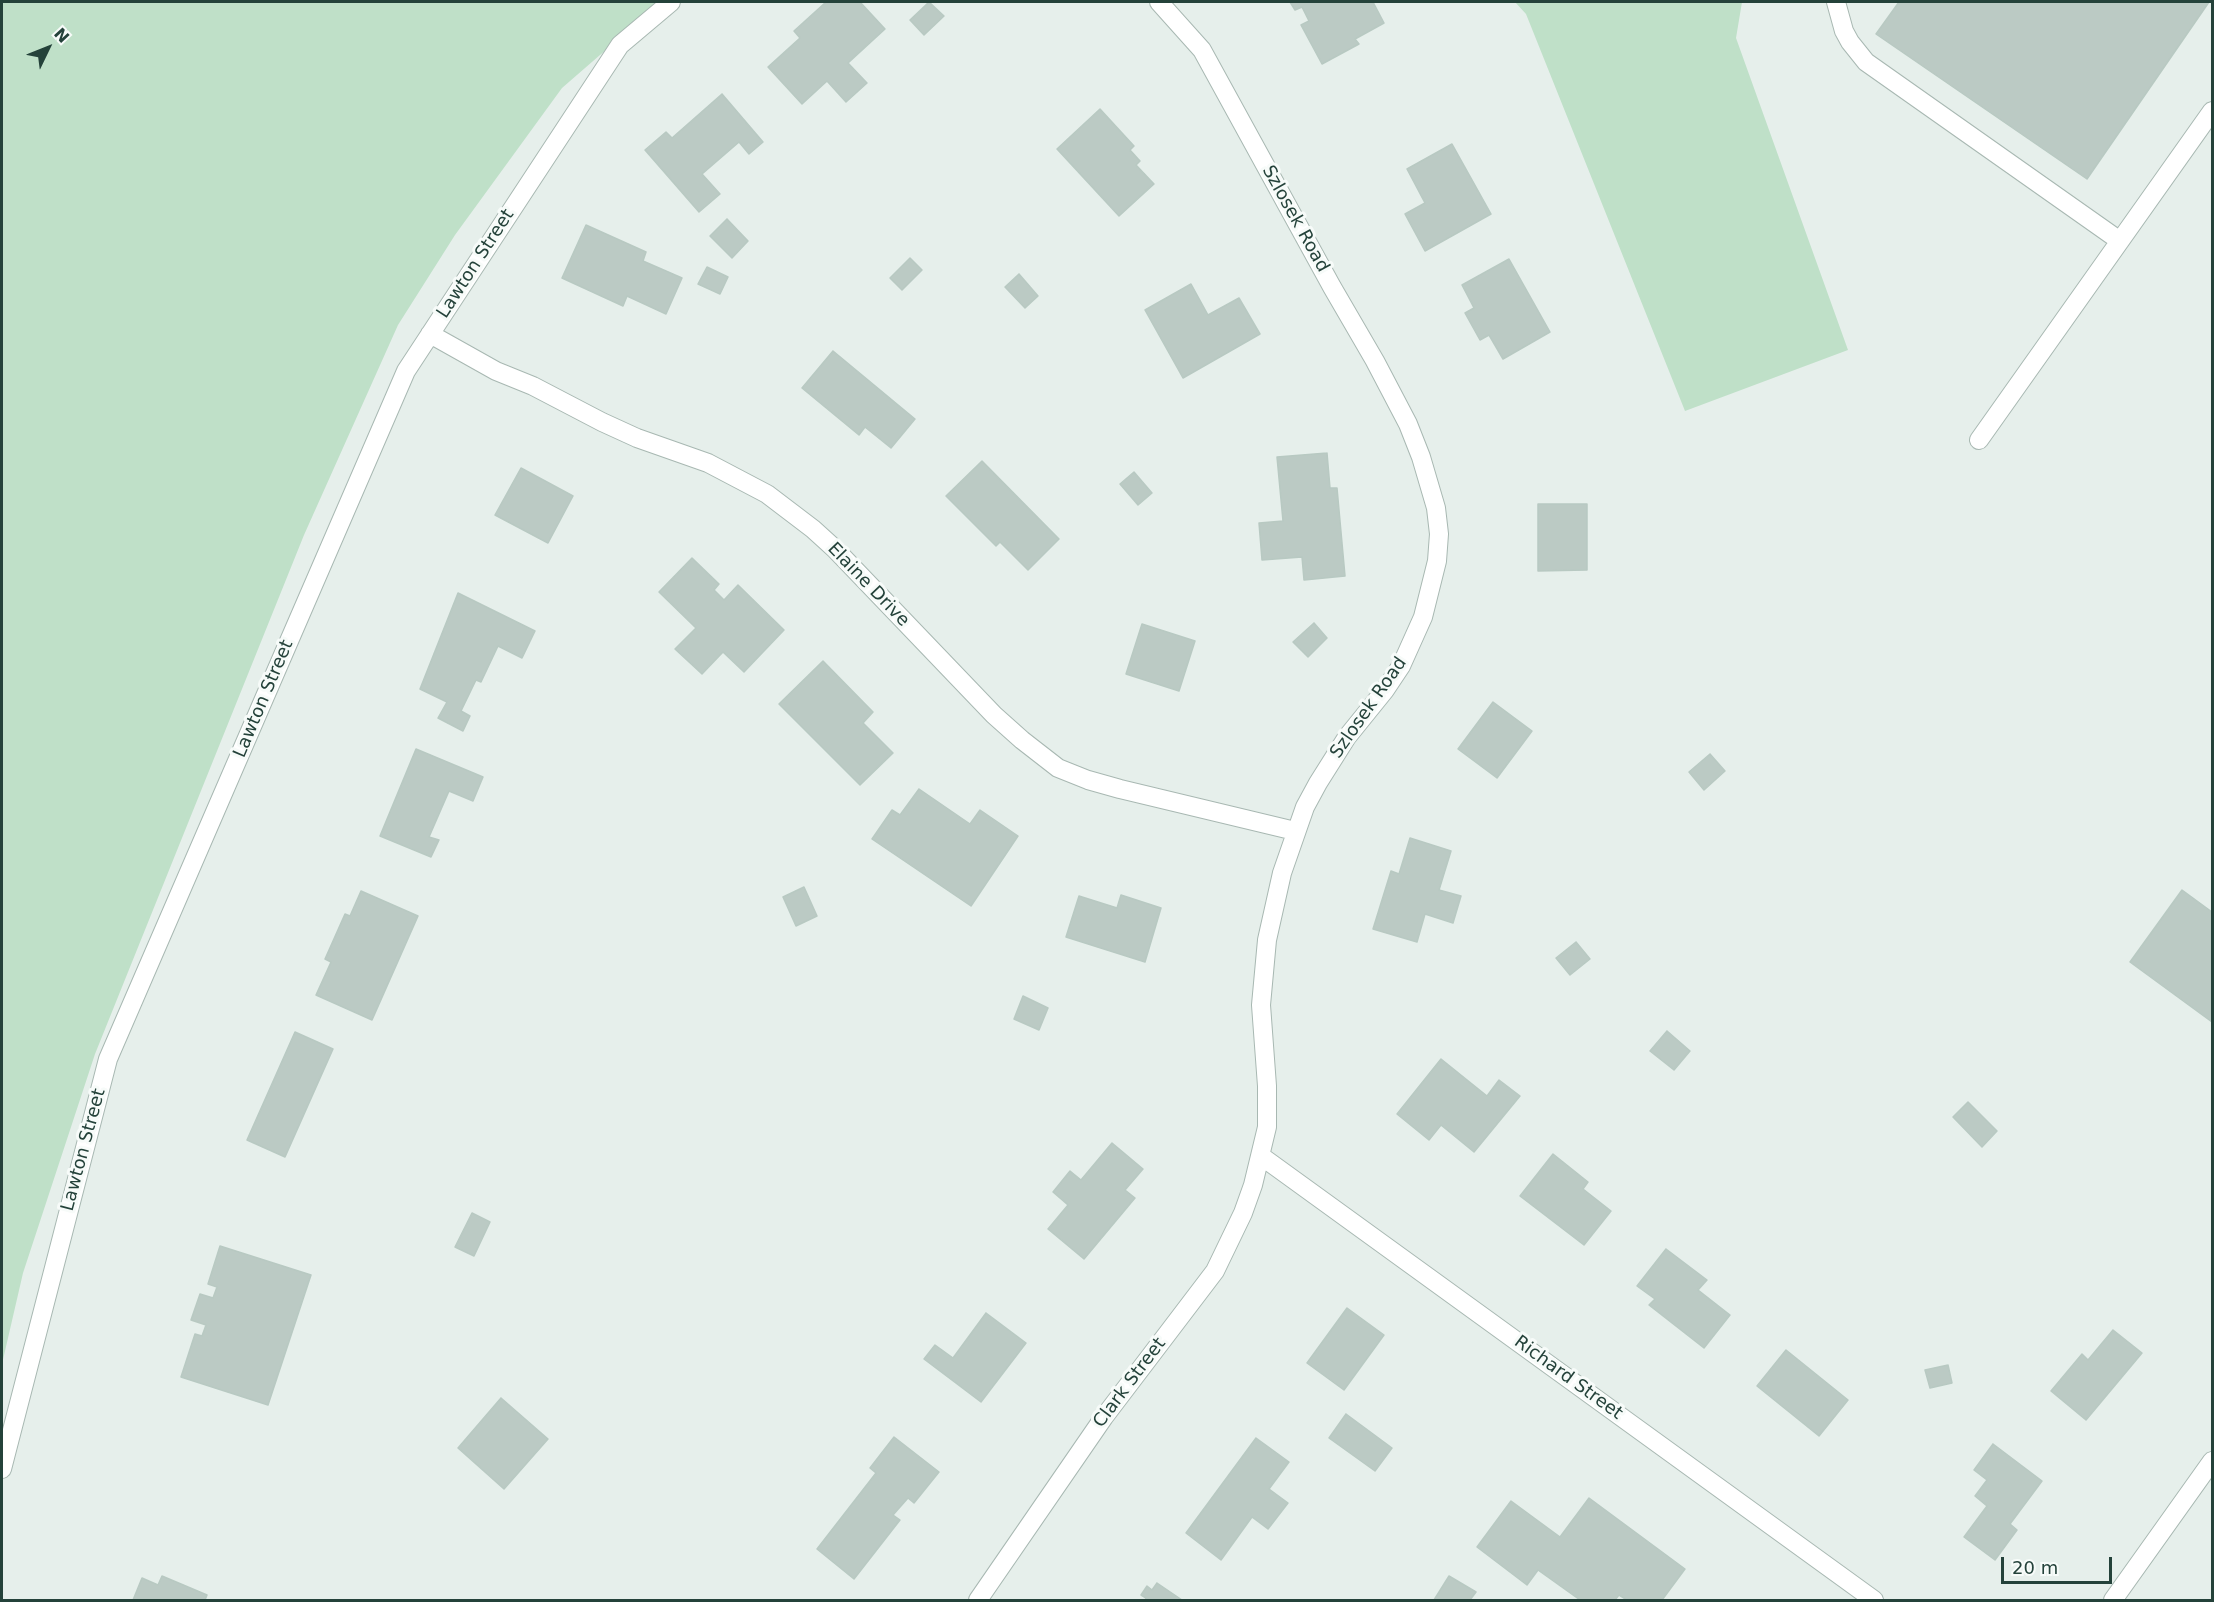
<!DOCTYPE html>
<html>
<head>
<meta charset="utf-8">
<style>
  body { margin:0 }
  #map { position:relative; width:2214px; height:1602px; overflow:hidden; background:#e6efeb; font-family:"DejaVu Sans",sans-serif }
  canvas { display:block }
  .frame { position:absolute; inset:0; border:3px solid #24423a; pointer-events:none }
  .north { position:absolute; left:18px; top:18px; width:60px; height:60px; -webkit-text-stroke:4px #f7fbf9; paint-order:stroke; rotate:47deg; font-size:16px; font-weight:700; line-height:24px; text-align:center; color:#24423a }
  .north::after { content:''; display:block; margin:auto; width:21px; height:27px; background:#24423a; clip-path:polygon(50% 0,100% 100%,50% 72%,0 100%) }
  .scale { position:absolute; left:2001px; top:1557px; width:111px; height:27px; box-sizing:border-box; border:3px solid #24423a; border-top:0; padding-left:8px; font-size:18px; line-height:21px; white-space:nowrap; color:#24423a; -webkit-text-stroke:4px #f7fbf9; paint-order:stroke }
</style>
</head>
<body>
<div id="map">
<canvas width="2214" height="1602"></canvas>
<div class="frame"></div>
<div class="north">N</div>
<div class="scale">20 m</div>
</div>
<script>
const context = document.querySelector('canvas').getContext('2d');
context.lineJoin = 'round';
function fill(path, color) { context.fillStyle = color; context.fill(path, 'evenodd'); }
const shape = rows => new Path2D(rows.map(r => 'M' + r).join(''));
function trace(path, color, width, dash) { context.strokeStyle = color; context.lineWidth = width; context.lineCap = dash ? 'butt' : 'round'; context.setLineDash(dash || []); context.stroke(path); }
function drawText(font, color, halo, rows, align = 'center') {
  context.font = font + ' "DejaVu Sans",sans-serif'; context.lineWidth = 6; context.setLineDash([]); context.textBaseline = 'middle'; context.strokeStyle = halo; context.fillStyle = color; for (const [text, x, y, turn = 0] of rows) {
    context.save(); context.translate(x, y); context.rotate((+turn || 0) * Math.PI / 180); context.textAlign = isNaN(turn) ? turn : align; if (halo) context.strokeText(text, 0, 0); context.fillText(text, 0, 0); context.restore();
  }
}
fill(shape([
  [2,2,661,2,562,88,455,235,398,325,304,535,95,1054,23,1273,2,1364],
  [1515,2,1742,2,1736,38,1848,350,1685,411,1526,14]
]), '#bfe0c8');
const building = shape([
  [826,2,860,2,885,29,848,63,867,83,846,102,827,81,802,104,768,67,800,38,794,31,826,2],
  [929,2,944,16,924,35,910,20,929,2],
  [1290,2,1373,2,1384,23,1355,39,1359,44,1322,64,1301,25,1309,21,1302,7,1295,10,1290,2],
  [1899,2,2209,2,2087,179,1876,34,1899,2],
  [722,94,763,142,749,154,739,142,702,174,720,194,699,212,645,150,666,132,672,138,722,94],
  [1100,109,1134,146,1130,150,1140,161,1136,165,1154,184,1119,216,1057,149,1100,109],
  [1452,144,1491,214,1425,251,1405,214,1425,203,1407,169,1452,144],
  [727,219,748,241,732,258,710,236,727,219],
  [586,225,646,252,643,261,682,278,666,314,627,296,623,306,562,278,586,225],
  [910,258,922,270,902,290,890,278,910,258],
  [1509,259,1550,332,1503,359,1489,335,1480,340,1465,313,1474,308,1462,285,1509,259],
  [707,267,728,277,720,294,698,284,707,267],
  [1019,274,1038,296,1025,308,1005,287,1019,274],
  [1191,284,1208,315,1239,298,1260,334,1183,378,1145,310,1191,284],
  [833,351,915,419,891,448,865,427,859,435,802,388,833,351],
  [1327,453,1330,488,1337,488,1345,576,1304,580,1302,557,1262,560,1259,523,1283,521,1277,457,1327,453],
  [982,461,1059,539,1028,570,1000,542,996,546,946,496,982,461],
  [521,468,573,496,548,543,495,515,521,468],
  [1134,472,1152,493,1138,505,1120,484,1134,472],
  [1538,504,1587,504,1587,570,1538,571,1538,504],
  [692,558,719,584,714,590,724,600,738,585,784,630,744,672,723,652,702,674,675,649,696,628,659,592,692,558],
  [458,593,535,631,522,658,498,646,481,682,476,680,461,711,470,716,463,731,438,718,447,702,420,689,458,593],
  [1314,623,1327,638,1308,657,1293,642,1314,623],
  [1142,624,1195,641,1179,691,1126,674,1142,624],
  [823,661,873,712,863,723,893,753,860,785,779,704,823,661],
  [1493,702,1532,731,1497,778,1458,749,1493,702],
  [416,749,483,777,473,801,449,791,429,837,439,840,431,857,380,836,416,749],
  [1710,754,1725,771,1704,790,1689,772,1710,754],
  [919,789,970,824,980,810,1018,836,971,906,872,839,892,810,900,815,919,789],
  [1410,838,1451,851,1439,890,1461,896,1453,923,1425,914,1417,942,1373,929,1391,871,1399,874,1410,838],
  [804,887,817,916,796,926,783,897,804,887],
  [2182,890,2212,912,2212,1022,2130,962,2182,890],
  [361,891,418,916,372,1020,316,995,331,962,325,959,345,914,350,916,361,891],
  [1121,895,1161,908,1145,962,1066,937,1079,896,1117,908,1121,895],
  [1576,942,1590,959,1570,975,1556,958,1576,942],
  [1023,996,1048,1008,1039,1030,1014,1019,1023,996],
  [1667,1031,1690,1051,1674,1070,1650,1051,1667,1031],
  [295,1032,333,1049,285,1157,247,1140,295,1032],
  [1441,1059,1487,1096,1499,1080,1520,1096,1474,1152,1441,1125,1429,1140,1397,1114,1441,1059],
  [1968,1102,1997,1131,1982,1147,1953,1117,1968,1102],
  [1112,1143,1143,1169,1125,1190,1135,1198,1084,1259,1048,1229,1068,1205,1053,1192,1070,1171,1081,1180,1112,1143],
  [1553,1154,1588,1182,1583,1189,1611,1211,1584,1245,1520,1196,1553,1154],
  [472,1213,490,1222,474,1256,455,1247,472,1213],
  [220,1246,311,1275,268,1405,181,1377,195,1334,202,1336,206,1325,191,1320,200,1294,213,1298,217,1287,208,1284,220,1246],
  [1666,1249,1707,1280,1698,1290,1730,1315,1704,1348,1649,1305,1655,1299,1637,1286,1666,1249],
  [1347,1308,1384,1335,1344,1390,1307,1363,1347,1308],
  [986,1313,1026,1343,981,1402,924,1359,935,1345,953,1358,986,1313],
  [2113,1330,2142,1353,2086,1420,2051,1391,2082,1354,2088,1360,2113,1330],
  [1786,1350,1848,1400,1819,1436,1757,1386,1786,1350],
  [1948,1365,1952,1383,1930,1388,1925,1370,1948,1365],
  [501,1398,548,1439,504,1489,458,1448,501,1398],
  [1346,1414,1392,1448,1375,1471,1329,1438,1346,1414],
  [894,1437,939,1472,914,1503,908,1498,893,1515,900,1520,854,1579,817,1549,876,1473,870,1468,894,1437],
  [1256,1438,1289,1462,1269,1489,1288,1503,1268,1529,1252,1517,1221,1560,1186,1533,1256,1438],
  [1993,1444,2042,1481,2010,1524,2017,1530,1995,1560,1964,1537,1987,1506,1975,1496,1987,1480,1974,1470,1993,1444],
  [1589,1498,1685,1569,1662,1600,1627,1600,1619,1595,1615,1600,1580,1600,1538,1570,1527,1585,1477,1547,1511,1501,1560,1537,1589,1498],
  [162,1576,207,1595,205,1600,133,1600,142,1578,158,1585,162,1576],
  [1449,1576,1476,1592,1470,1600,1434,1600,1449,1576],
  [1157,1583,1182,1600,1145,1600,1146,1598,1141,1595,1147,1586,1152,1590,1157,1583]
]);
fill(building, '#bbcac4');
trace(building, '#b8c9c2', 1.5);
const minor = shape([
  [1836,2,1844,31,1850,42,1866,62,2120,241],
  [430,334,496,371,533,386,602,422,637,438,708,463,767,494,813,529,835,549,994,715,1022,740,1058,768,1088,780,1120,789,1295,831],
  [1979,440,2212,111],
  [1261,1156,1874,1600],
  [2,1469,108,1059,406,371,620,45,671,2],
  [978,1600,1104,1417,1215,1271,1243,1213,1253,1185,1267,1127,1267,1086,1261,1005,1267,940,1282,873,1305,807,1318,783,1347,737,1385,690,1401,666,1423,617,1437,561,1439,534,1436,508,1421,457,1408,424,1375,361,1332,287,1202,50,1159,2],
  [2113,1600,2212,1461]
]);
trace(minor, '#a8b8b2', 20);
trace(minor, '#fff', 18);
drawText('18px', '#24423a', '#f7fbf9', [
  ["Szlosek Road",1295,219,61],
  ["Lawton Street",476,264,-57],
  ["Elaine Drive",868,585,46],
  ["Lawton Street",264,699,-67],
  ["Szlosek Road",1369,708,-55],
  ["Lawton Street",84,1150,-75],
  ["Richard Street",1568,1378,36],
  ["Clark Street",1130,1383,-53]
]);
</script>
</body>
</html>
